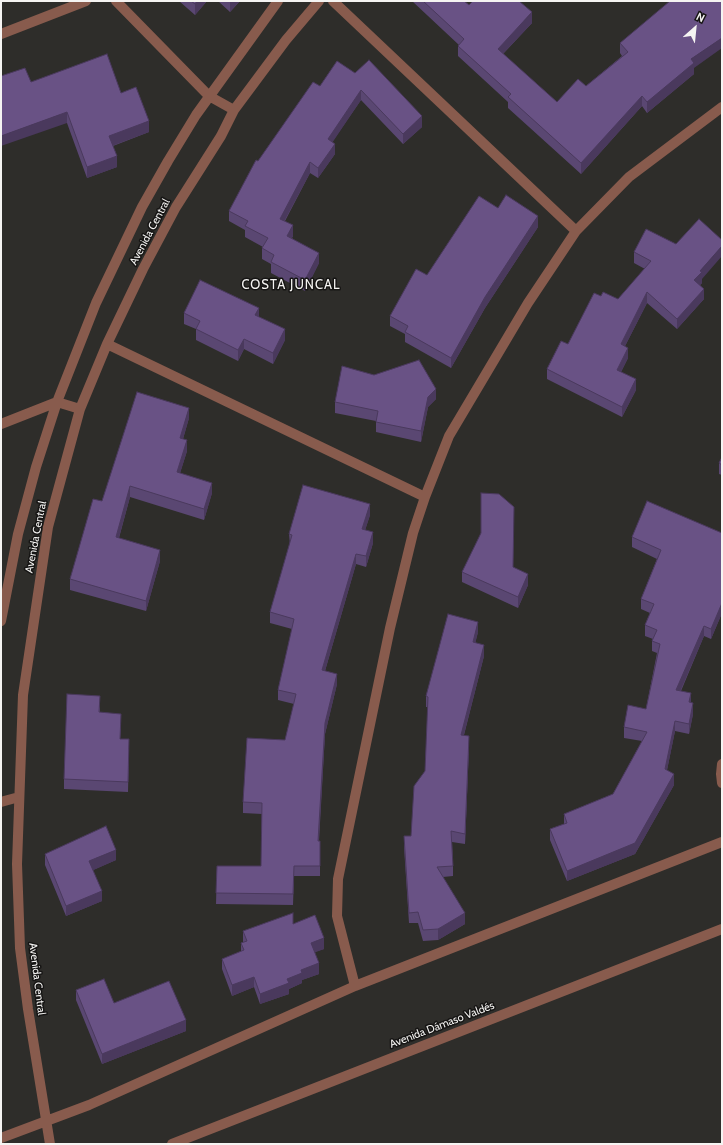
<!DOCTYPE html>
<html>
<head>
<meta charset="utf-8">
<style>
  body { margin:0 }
  #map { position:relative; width:723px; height:1145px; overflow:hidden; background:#2e2d2a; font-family:Cabin,sans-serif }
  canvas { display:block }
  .frame { position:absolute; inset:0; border:2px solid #f5f4f2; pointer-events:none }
  .north { position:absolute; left:675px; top:8px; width:40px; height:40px; -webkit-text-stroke:3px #161514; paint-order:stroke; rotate:27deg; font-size:11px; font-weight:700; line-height:16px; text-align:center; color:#f5f4f2 }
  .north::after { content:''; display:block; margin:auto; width:14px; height:18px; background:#f5f4f2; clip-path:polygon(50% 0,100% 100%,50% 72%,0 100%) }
</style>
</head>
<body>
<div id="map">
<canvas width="723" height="1145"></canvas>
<div class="frame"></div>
<div class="north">N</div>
</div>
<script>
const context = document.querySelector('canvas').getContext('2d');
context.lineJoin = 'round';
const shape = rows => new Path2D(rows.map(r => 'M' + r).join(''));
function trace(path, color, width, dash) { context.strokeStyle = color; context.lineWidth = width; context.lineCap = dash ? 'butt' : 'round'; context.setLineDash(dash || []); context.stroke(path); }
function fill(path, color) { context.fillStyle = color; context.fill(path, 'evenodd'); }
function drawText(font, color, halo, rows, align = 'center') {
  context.font = font + ' Cabin,sans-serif'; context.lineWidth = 3; context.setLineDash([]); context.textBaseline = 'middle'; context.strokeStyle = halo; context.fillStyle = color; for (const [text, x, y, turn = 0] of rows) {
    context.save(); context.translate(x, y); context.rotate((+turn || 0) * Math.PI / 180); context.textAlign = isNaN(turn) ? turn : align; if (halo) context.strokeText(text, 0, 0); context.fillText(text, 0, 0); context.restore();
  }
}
trace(shape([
  [116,1,209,96,234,110],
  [333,1,576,231],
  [1,34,86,1],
  [107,344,425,497],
  [1,424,57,402,80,409],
  [1,621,18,534,36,467,57,402,96,303,142,207,168,161,196,115,278,1],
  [722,764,721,774,722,783],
  [1,802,19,797],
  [355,986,337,916,338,879,390,628,413,533,425,497,449,436,528,303,576,231,629,177,722,107],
  [1,1138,89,1105,355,986,722,842],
  [50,1144,28,1009,20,948,17,864,23,695,48,527,80,409,107,344,143,269,176,207,221,136,234,110,286,40,319,1],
  [172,1144,722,929]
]), '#885b4d', 10);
fill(shape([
  [179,1,207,1,195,15],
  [218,1,240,1,230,12],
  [412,1,464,1,469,5,532,23,503,54,557,102,586,86,622,56,620,53,620,43,694,68,694,74,647,113,642,106,581,174,508,108,508,102,458,56,458,46,459,45],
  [337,61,422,127,403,144,361,100,332,142,335,154,318,178,310,173,285,221,293,236,292,238,319,263,305,291,271,273,271,264,262,259,262,248,263,247,245,237,245,230,229,221,229,211,258,161,320,86],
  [31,82,121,93,149,132,113,146,117,167,87,178,67,123],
  [498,208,538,227,485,308,451,368,405,342,405,334,390,326,390,316,427,275],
  [634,252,702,279,702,283,700,285,704,299,677,329,647,303,625,346,628,358,621,372,636,390,622,417,547,379,547,369,568,344,601,296,618,299,645,269,634,263],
  [184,313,259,317,285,340,273,364,244,349,238,361,196,340,196,329,184,324],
  [436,399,428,407,421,442,376,432,376,421,335,413,335,402],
  [189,418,183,439,187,451,180,473,212,493,204,520,130,497,119,538,160,561,146,611,70,590,70,579,102,501],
  [722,457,722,475,719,474,719,463],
  [370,515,365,530,373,543,366,567,356,564,325,671,337,684,325,734,319,841,320,841,320,876,294,876,293,905,216,904,217,866,261,866,262,814,243,813,243,802,285,740,294,704,278,700,278,690,292,629,270,623,270,612,290,545,289,534],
  [722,533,722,613,711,639,704,636,681,691,691,703,693,714,689,734,675,731,667,770,674,785,635,854,567,881,550,840,550,829,564,824,564,814,613,794,642,741,624,738,624,727,646,709,657,653,652,651,652,641,653,639,645,636,645,625,650,613,641,609,641,599,657,559,632,547,632,537],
  [513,567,528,585,518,608,462,582,462,572],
  [478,632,475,643,484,656,464,735,469,746,465,844,452,842,453,866,453,876,443,877,465,924,438,940,423,941,418,923,409,923,404,847,404,836,411,836,425,771,428,707,426,707,426,696],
  [100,706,100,712,121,724,120,739,129,750,128,792,64,789,64,779],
  [45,854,116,860,93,870,102,901,66,916,45,865],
  [293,924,324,949,314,952,319,974,302,980,302,983,289,989,289,994,260,1004,254,987,232,996,222,969,222,959,241,952,241,943,243,942,243,931],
  [76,990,114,1003,186,1031,102,1064,76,1000]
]), '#5a4772');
fill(shape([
  [197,1,207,1,195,15,195,4],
  [231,1,240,1,230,12,230,2],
  [532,12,532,23,498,59,498,49],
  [722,38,722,48,694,68,694,74,647,113,647,102,691,59],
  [361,90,361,100,328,149,328,139],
  [642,96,642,106,581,174,581,163],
  [67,112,67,123,1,146,1,136],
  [422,116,422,127,403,144,403,134],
  [149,121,149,132,109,147,109,136],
  [335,144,335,154,318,178,318,168],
  [117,156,117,167,87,178,87,167],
  [310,162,310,173,280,229,280,219],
  [538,216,538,227,485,308,451,368,451,358,485,297],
  [293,225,293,236,287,246,287,236],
  [722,246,722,256,702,279,702,283,694,291,694,280,700,271],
  [319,253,319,263,305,291,305,280],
  [704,289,704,299,677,329,677,319],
  [647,292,647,303,621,354,621,344],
  [259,308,259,319,255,315],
  [285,329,285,340,273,364,273,353],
  [244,339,244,349,238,361,238,350],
  [628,348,628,358,617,380,617,370],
  [636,379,636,390,622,417,622,407],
  [436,389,436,399,428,407,421,442,421,431,428,397],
  [189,408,189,418,180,449,180,438],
  [187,440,187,451,177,483,177,472],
  [212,483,212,493,204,520,204,509],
  [130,486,130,497,116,548,116,537],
  [370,504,370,515,362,540,362,529],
  [373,532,373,543,366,567,366,556],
  [160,550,160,561,146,611,146,601],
  [356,554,356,564,322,681,322,670],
  [528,574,528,585,518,608,518,597],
  [722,603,722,613,711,639,711,629],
  [478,622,478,632,473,653,473,642],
  [704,626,704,636,676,701,676,690],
  [484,645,484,656,461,746,461,735],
  [337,674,337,684,325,734,318,851,318,841,325,723],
  [691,693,691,704,689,702],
  [693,703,693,714,689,734,689,724],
  [675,721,675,731,665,780,665,769],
  [469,736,469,746,465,844,465,834],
  [674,774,674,785,635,854,567,881,567,871],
  [116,850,116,860,89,872,89,861],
  [102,891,102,901,66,916,66,906],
  [465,913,465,924,438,940,438,929],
  [324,938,324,949,311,954,311,943],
  [319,963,319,974,302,980,302,983,289,989,289,994,260,1004,260,994,301,970],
  [254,977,254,987,232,996,232,985],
  [186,1020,186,1031,102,1064,102,1054]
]), '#4a395d');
const building = shape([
  [191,1,197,1,195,4,191,1],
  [423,1,464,1,469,5,473,1,519,1,532,12,498,49,557,102,578,79,586,86,628,52,620,43,670,1,722,1,722,38,691,59,694,63,647,102,642,96,581,163,508,97,511,94,458,46,464,39,423,1],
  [107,54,121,93,136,87,149,121,109,136,117,156,87,167,67,112,1,136,1,76,25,68,31,82,107,54],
  [369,60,422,116,403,134,361,90,328,139,335,144,318,168,310,162,280,219,293,225,287,236,319,253,305,280,271,262,274,255,262,248,268,238,245,226,248,221,229,211,256,160,258,161,313,82,320,86,337,61,355,73,369,60],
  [506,195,538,216,485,297,451,358,405,332,408,326,390,316,416,269,427,275,479,196,498,208,506,195],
  [699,219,722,240,722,246,700,271,702,272,694,280,704,289,677,319,647,292,621,344,628,348,617,370,636,379,622,407,547,369,561,341,568,344,594,293,601,296,603,292,618,299,651,261,634,252,646,229,676,244,699,219],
  [200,280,259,308,255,315,285,329,273,353,244,339,238,350,196,329,200,321,184,313,200,280],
  [419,360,436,389,428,397,421,431,376,422,378,411,335,402,342,366,374,375,419,360],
  [137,392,189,408,180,438,187,440,177,472,212,483,204,509,130,486,116,537,160,550,146,601,70,579,93,499,102,501,137,392],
  [722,457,722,465,719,463,722,457],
  [303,485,370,504,362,529,373,532,366,556,356,554,322,670,337,674,325,723,318,841,320,841,320,866,294,866,293,894,216,893,217,866,261,866,262,803,243,802,247,738,285,740,296,694,278,690,294,619,270,612,292,535,289,534,303,485],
  [481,493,499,494,514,507,513,567,528,574,518,597,462,572,481,533,481,493],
  [647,501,722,533,722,603,711,629,704,626,676,690,691,693,689,702,693,703,689,724,675,721,665,769,674,774,635,843,567,871,550,829,567,823,564,814,613,794,647,732,624,727,628,705,646,709,660,644,652,641,657,630,645,625,654,604,641,599,661,550,632,537,647,501],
  [448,614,478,622,473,642,484,645,461,735,469,736,465,834,451,831,453,866,437,867,465,913,438,929,423,930,418,912,409,913,404,836,411,836,414,786,425,771,428,697,426,696,448,614],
  [67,694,100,696,99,712,121,714,120,739,129,739,128,782,64,779,67,694],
  [106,826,116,850,89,861,102,891,66,906,45,854,106,826],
  [293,913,293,924,315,915,324,938,311,943,319,963,301,970,302,973,287,979,289,983,260,994,254,977,232,985,222,959,244,950,241,943,247,941,243,931,293,913],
  [104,979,114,1003,169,981,186,1020,102,1054,76,990,104,979]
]);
fill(building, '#695285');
trace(building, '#4a395d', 1);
drawText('11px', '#f5f4f2', '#161514', [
  ["Avenida Central",150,232,-62],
  ["Avenida Central",36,537,-79],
  ["Avenida Central",37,979,83],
  ["Avenida Dámaso Valdés",442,1025,-21]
]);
context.letterSpacing = '1px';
drawText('13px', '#f5f4f2', '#161514', [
  ["COSTA JUNCAL",291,285]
]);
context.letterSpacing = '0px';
</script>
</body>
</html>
